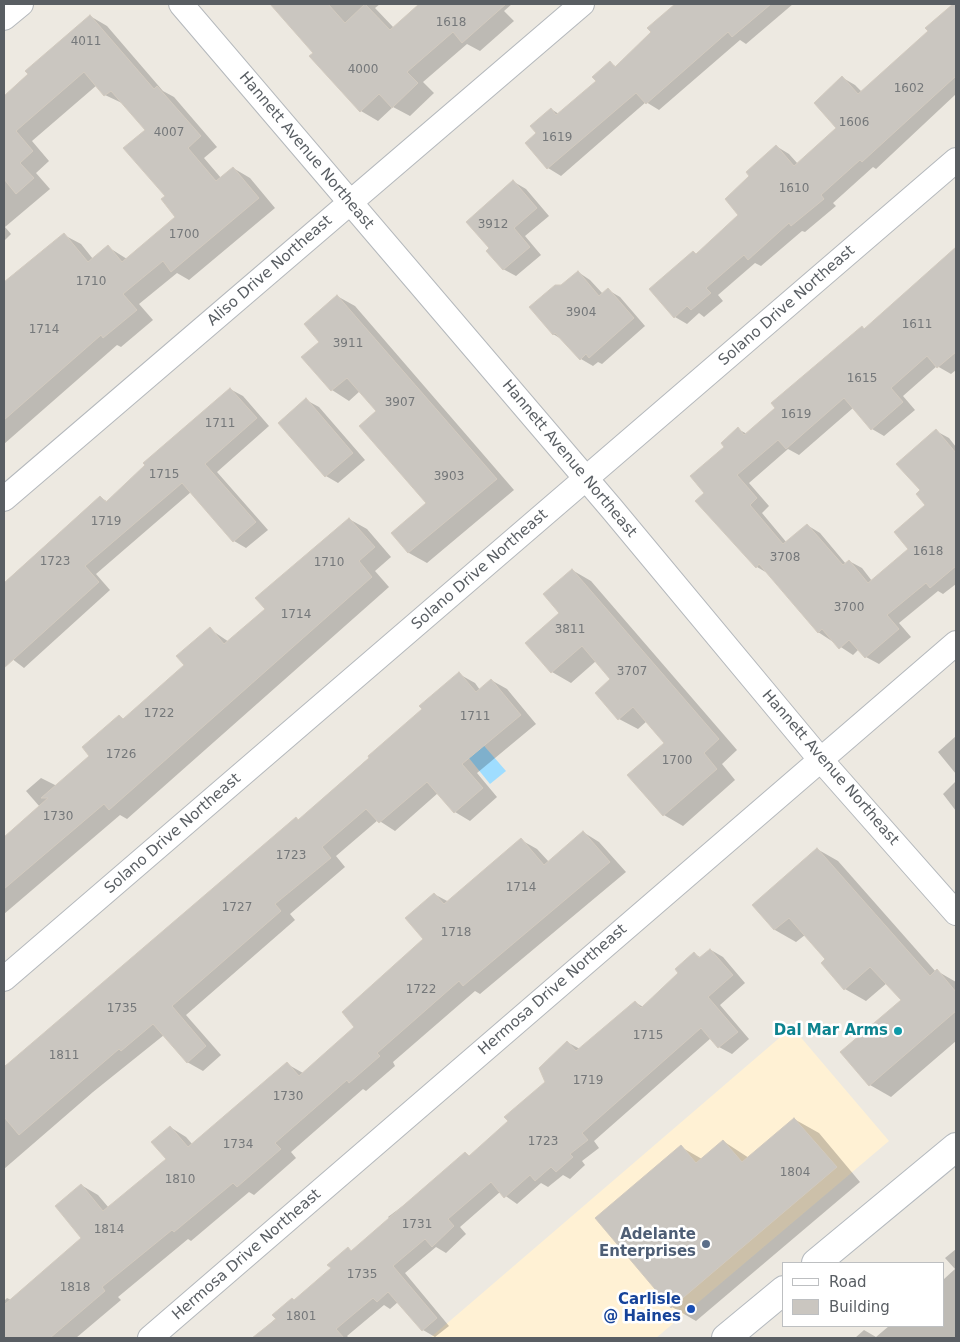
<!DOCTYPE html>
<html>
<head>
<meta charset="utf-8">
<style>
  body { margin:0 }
  #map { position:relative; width:960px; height:1342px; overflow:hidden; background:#ede9e1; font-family:"DejaVu Sans",sans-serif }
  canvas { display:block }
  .frame { position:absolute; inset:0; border:5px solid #595e63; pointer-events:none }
  .legend { position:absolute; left:782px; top:1262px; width:162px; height:65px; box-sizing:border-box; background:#fff; border:1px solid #bdbfc1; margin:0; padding:6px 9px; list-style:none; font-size:15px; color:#595e63 }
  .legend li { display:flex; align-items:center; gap:10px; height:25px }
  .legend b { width:25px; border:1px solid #bdbfc1 }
</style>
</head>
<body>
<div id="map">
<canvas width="960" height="1342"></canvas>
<div class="frame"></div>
<ul class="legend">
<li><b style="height:6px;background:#fff"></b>Road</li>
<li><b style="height:14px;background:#cac6c0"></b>Building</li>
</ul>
</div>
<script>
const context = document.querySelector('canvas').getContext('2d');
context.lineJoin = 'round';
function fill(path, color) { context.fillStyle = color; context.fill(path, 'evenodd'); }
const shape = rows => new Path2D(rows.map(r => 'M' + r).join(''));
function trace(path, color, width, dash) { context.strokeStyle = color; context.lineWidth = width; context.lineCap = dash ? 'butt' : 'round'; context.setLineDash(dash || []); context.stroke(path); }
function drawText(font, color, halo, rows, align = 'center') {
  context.font = font + ' "DejaVu Sans",sans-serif'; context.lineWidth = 5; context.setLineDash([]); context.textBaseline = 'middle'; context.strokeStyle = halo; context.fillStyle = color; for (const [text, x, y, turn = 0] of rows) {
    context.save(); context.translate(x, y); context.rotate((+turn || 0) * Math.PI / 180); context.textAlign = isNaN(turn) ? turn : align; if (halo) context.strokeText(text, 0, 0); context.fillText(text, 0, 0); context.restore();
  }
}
fill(shape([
  [792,1027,889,1141,656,1338,430,1338]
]), '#fff1d4');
fill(shape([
  [479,740,506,771,490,784,464,752]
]), '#9fddff');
fill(shape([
  [272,4,380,4,375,8,394,28,421,4,512,4,504,11,514,21,480,51,467,44,423,82,434,93,410,116,393,107,378,121,361,111,310,57,314,53],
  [689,4,793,4,746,44,740,40,659,110,646,102,561,176,548,168,526,143,537,133,551,109,559,114,597,81,610,63,617,67],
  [956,4,956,94,876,169,873,167,833,203,836,206,805,232,802,231,761,266,755,263,718,295,723,301,704,317,699,313,687,324,675,317,693,252,697,254,740,215,751,176,776,146,789,154,798,164,838,128,843,78,855,85,862,92,929,31,927,28],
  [90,16,107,26,163,91,174,97,217,147,204,158,221,178,233,168,250,178,275,208,189,280,177,273,139,304,153,320,121,347,117,345,4,444,4,350,10,345,4,337,4,323,15,313,4,300,4,284,64,235,81,244,93,259,108,247,127,259,177,217,167,196,146,130,124,104,105,95,97,85,32,141,49,161,36,173,50,189,5,227,11,234,4,241,4,97],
  [514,182,526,189,549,216,525,236,541,255,516,276,503,269],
  [956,249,956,370,951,374,937,366,903,396,915,410,884,436,872,429,853,408,799,455,788,449,749,483,769,506,762,513,787,543,807,525,820,533,846,564,849,561,862,568,872,581,910,549,927,505,922,490,936,431,949,438,956,447,956,584,943,594,938,591,899,623,911,637,879,664,866,657,859,649,853,655,818,632,769,574,757,567,697,501,706,493,726,447,738,429,747,434,862,328,865,329],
  [578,272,590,280,603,294,608,290,620,297,645,326,602,364,598,362,593,366,581,359,563,340,553,334,562,286],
  [337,296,355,306,514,490,427,563,409,553,392,533,427,503,378,411,360,391,349,401,332,390,321,342],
  [230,389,243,396,269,426,217,472,268,530,246,548,234,541,191,492,96,574,110,590,24,668,7,655,4,657,4,583,100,497,108,502],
  [306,400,319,407,365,460,338,483,326,476],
  [349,519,367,529,391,557,375,571,389,587,127,819,120,815,4,914,4,838,40,807,26,791,41,778,57,786,91,756,119,716,124,719,186,665,210,629,229,642,266,610],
  [572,570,591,581,737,750,722,764,735,780,683,826,664,815,629,775,666,743,647,721,638,729,619,719,612,680,596,661,571,683,552,672,561,613],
  [459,674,475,683,480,690,491,680,507,689,536,724,477,773,497,797,470,821,455,812,438,793,395,831,378,820,336,856,345,867,290,914,295,920,186,1015,221,1055,203,1071,187,1062,164,1035,93,1092,4,1169,4,1066,12,1062,296,818,299,820,424,709],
  [956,736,956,774,938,752],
  [956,781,956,811,943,794],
  [583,832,599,842,626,872,480,994,475,991,393,1062,395,1066,366,1091,363,1089,291,1152,296,1158,254,1195,249,1192,191,1241,188,1239,118,1297,121,1300,76,1338,4,1338,4,1301,7,1298,11,1300,83,1238,81,1185,98,1195,109,1208,167,1159,170,1127,186,1137,193,1145,287,1064,303,1073,356,1027,425,939,434,894,449,902,521,840,537,849,549,862],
  [817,849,838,861,936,972,937,971,956,982,956,1041,891,1097,870,1085,842,1052,903,1000,887,983,866,1001,845,989,826,960,805,935,796,942,775,930,754,905],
  [711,950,723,957,745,983,720,1005,749,1039,732,1054,719,1047,711,1038,594,1141,599,1148,582,1161,585,1165,570,1179,563,1175,548,1187,541,1183,517,1204,500,1192,460,1227,466,1234,446,1253,436,1247,405,1273,449,1326,435,1337,423,1330,398,1302,390,1309,384,1305,347,1336,349,1338,254,1338,332,1268,348,1249,352,1252,390,1219,388,1217,424,1190,465,1153,470,1156,510,1121,547,1082,567,1042,580,1049,635,1002,643,1007,680,974,694,954,702,958],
  [794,1119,819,1133,860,1182,696,1321,672,1307,681,1147,702,1159,723,1141,749,1158],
  [956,1249,956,1338,855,1338,864,1330,876,1337,889,1326,944,1326,944,1279,955,1269,945,1258]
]), '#0003');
const building = shape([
  [270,4,328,4,345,23,365,4,390,30,419,4,506,4,462,43,453,32,407,72,418,83,392,108,379,94,360,112,309,56,313,53,270,4],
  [675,4,771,4,732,37,728,32,646,104,636,93,547,169,525,143,536,133,530,126,551,108,556,115,596,81,592,77,610,61,615,67,651,32,647,28,675,4],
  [953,4,956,4,956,76,862,162,860,160,821,195,824,199,791,226,789,223,748,260,744,255,706,288,711,293,691,310,687,306,674,318,649,289,693,251,696,254,738,215,725,199,749,176,746,172,776,145,794,166,836,128,814,103,842,76,858,94,928,31,925,28,953,4],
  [90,15,154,89,157,86,201,136,188,148,216,181,233,167,259,198,171,272,163,261,123,294,137,310,103,338,101,335,4,420,4,282,64,233,88,262,108,245,122,262,175,217,161,199,165,196,123,148,145,130,111,91,104,96,84,72,16,131,33,151,20,163,34,178,16,194,4,179,4,96,28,74,25,71,90,15],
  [513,180,537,208,514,228,530,247,503,270,486,251,489,248,466,222,513,180],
  [956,247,956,352,937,368,927,356,891,388,903,402,871,430,844,398,786,449,778,440,737,475,757,498,750,505,783,544,807,524,843,565,849,560,868,583,908,549,894,532,925,505,916,494,920,490,896,464,936,429,956,453,956,566,930,588,926,583,887,615,899,629,865,658,849,640,839,649,822,629,818,633,759,564,756,568,695,501,704,493,690,476,724,447,721,443,738,427,744,435,775,408,771,403,862,326,864,329,956,247],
  [578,271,599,296,608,288,634,318,589,358,586,354,580,360,555,333,553,335,529,307,555,285,561,285,578,271],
  [337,295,497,479,408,553,391,533,426,503,359,426,376,411,347,378,331,391,301,357,319,342,304,324,337,295],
  [230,388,257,418,205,464,256,522,233,542,182,483,85,566,99,582,4,668,4,583,100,496,106,502,145,465,143,463,230,388],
  [306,398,353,453,325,477,278,423,306,398],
  [349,518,375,547,359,561,372,577,109,810,104,804,4,889,4,837,48,798,41,798,89,756,82,747,119,715,123,719,184,665,176,656,210,627,224,644,265,609,255,598,349,518],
  [572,569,719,739,704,753,717,769,663,816,627,775,664,743,633,707,618,720,595,693,610,679,582,646,551,673,525,643,559,613,543,594,572,569],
  [459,672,476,692,491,679,521,715,462,764,483,788,454,813,427,782,379,823,366,809,322,847,331,858,275,904,281,911,172,1006,206,1046,187,1063,153,1024,121,1051,119,1049,19,1135,4,1117,4,1067,296,817,298,820,369,758,368,756,422,709,419,706,459,672],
  [583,831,610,862,463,986,459,981,377,1053,380,1056,349,1083,347,1080,275,1143,281,1149,237,1187,233,1183,174,1232,172,1230,102,1287,105,1291,50,1338,4,1338,4,1305,81,1238,55,1206,81,1184,103,1211,166,1159,151,1142,170,1126,188,1147,287,1062,299,1076,354,1027,342,1012,423,939,405,918,434,893,444,904,521,838,544,865,583,831],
  [817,848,930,976,937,969,956,992,956,1011,869,1086,840,1052,901,1000,870,967,844,990,821,963,825,959,789,918,774,930,752,905,817,848],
  [710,949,733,975,708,997,738,1032,718,1048,701,1028,582,1133,588,1140,570,1154,573,1157,556,1172,551,1167,535,1181,530,1175,504,1198,491,1182,448,1219,454,1226,432,1247,425,1239,393,1266,437,1318,422,1331,388,1292,377,1302,373,1298,336,1329,344,1338,252,1338,276,1319,272,1315,292,1298,294,1300,331,1268,327,1265,348,1247,351,1251,465,1152,469,1156,508,1121,504,1117,545,1082,539,1068,567,1041,576,1051,635,1001,641,1008,678,973,675,969,694,952,699,958,710,949],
  [794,1118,837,1167,671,1308,595,1218,681,1145,696,1163,723,1140,742,1162,794,1118]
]);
fill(building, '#cac6c0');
trace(building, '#d2cabf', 1);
const street = shape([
  [181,4,612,509,820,759,956,913],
  [4,18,21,4],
  [4,499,582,4],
  [4,979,956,160],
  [150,1338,956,643]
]);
const secondary = shape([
  [816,1263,956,1147],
  [726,1338,784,1290]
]);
trace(street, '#b4b8bc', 26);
trace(secondary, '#b4b9be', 30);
trace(street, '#fff', 24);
trace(secondary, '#fff', 28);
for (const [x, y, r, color] of [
  [898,1031,5,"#0f9aa8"],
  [706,1244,5,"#5c6f8a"],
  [691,1309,5,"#1a4fb4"]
]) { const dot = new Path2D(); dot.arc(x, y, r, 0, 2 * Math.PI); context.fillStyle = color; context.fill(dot); trace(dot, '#fff', 2); }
drawText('12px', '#75787a', null, [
  ["1618",451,23],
  ["4011",86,42],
  ["4000",363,70],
  ["1602",909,89],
  ["1606",854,123],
  ["4007",169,133],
  ["1619",557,138],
  ["1610",794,189],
  ["3912",493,225],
  ["1700",184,235],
  ["1710",91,282],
  ["3904",581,313],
  ["1611",917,325],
  ["1714",44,330],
  ["3911",348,344],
  ["1615",862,379],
  ["3907",400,403],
  ["1619",796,415],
  ["1711",220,424],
  ["1715",164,475],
  ["3903",449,477],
  ["1719",106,522],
  ["1618",928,552],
  ["3708",785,558],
  ["1723",55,562],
  ["1710",329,563],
  ["3700",849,608],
  ["1714",296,615],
  ["3811",570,630],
  ["3707",632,672],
  ["1722",159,714],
  ["1711",475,717],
  ["1726",121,755],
  ["1700",677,761],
  ["1730",58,817],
  ["1723",291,856],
  ["1714",521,888],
  ["1727",237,908],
  ["1718",456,933],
  ["1722",421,990],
  ["1735",122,1009],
  ["1715",648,1036],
  ["1811",64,1056],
  ["1719",588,1081],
  ["1730",288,1097],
  ["1723",543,1142],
  ["1734",238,1145],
  ["1804",795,1173],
  ["1810",180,1180],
  ["1731",417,1225],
  ["1814",109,1230],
  ["1735",362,1275],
  ["1818",75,1288],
  ["1801",301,1317]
]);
drawText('15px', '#595e63', '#fff', [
  ["Hannett Avenue Northeast",306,151,50],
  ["Aliso Drive Northeast",270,271,-41],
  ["Solano Drive Northeast",787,306,-41],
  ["Hannett Avenue Northeast",569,459,50],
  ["Solano Drive Northeast",480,570,-41],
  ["Hannett Avenue Northeast",830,768,49],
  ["Solano Drive Northeast",173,834,-41],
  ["Hermosa Drive Northeast",553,990,-41],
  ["Hermosa Drive Northeast",247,1255,-41]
]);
drawText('bold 15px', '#0d838f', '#fff', [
  ["Dal Mar Arms",888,1031]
], 'right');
drawText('bold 15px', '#4e5e75', '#fff', [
  ["Adelante",696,1235],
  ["Enterprises",696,1252]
], 'right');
drawText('bold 15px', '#164399', '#fff', [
  ["Carlisle",681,1300],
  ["@ Haines",681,1317]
], 'right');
</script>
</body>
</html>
